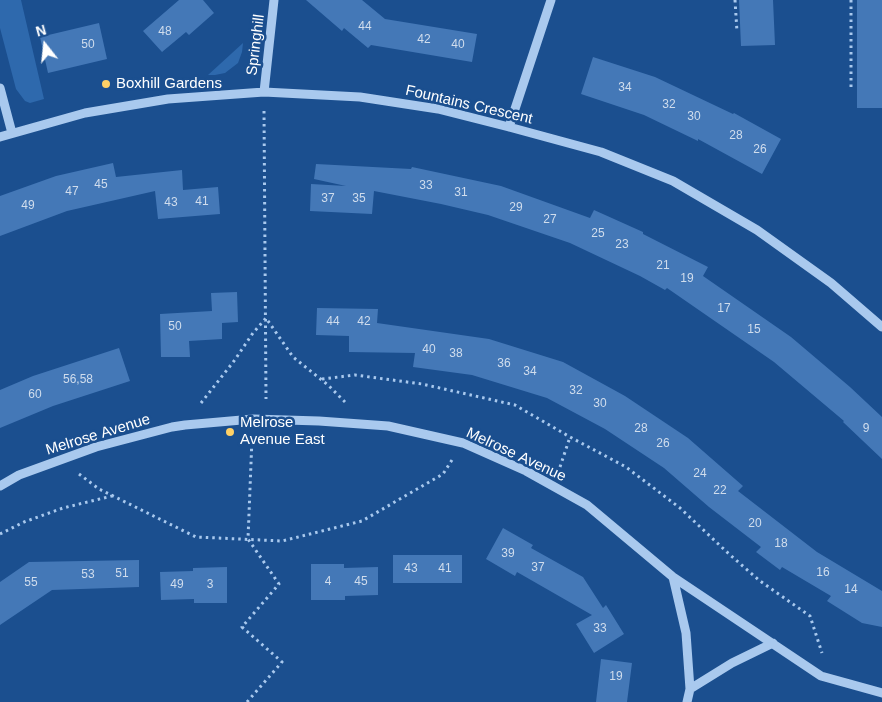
<!DOCTYPE html>
<html>
<head>
<meta charset="utf-8">
<style>
  body { margin:0 }
  #map { position:relative; width:882px; height:702px; overflow:hidden; background:#1b4f8f; font-family:Helvetica,sans-serif }
  canvas { display:block }
  .north { position:absolute; left:20px; top:20px; width:50px; height:50px; -webkit-text-stroke:4px #1b4f8f; paint-order:stroke; rotate:344deg; font-size:14px; font-weight:700; line-height:20px; text-align:center; color:#fff }
  .north::after { content:''; display:block; margin:auto; width:18px; height:22px; background:#fff; clip-path:polygon(50% 0,100% 100%,50% 72%,0 100%) }
</style>
</head>
<body>
<div id="map">
<canvas width="882" height="702"></canvas>
<div class="north">N</div>
</div>
<script>
const context = document.querySelector('canvas').getContext('2d');
context.lineJoin = 'round';
function fill(path, color) { context.fillStyle = color; context.fill(path, 'evenodd'); }
const shape = rows => new Path2D(rows.map(r => 'M' + r).join(''));
function trace(path, color, width, dash) { context.strokeStyle = color; context.lineWidth = width; context.lineCap = dash ? 'butt' : 'round'; context.setLineDash(dash || []); context.stroke(path); }
function drawText(font, color, halo, rows, align = 'center') {
  context.font = font + ' Helvetica,sans-serif'; context.lineWidth = 5; context.setLineDash([]); context.textBaseline = 'middle'; context.strokeStyle = halo; context.fillStyle = color; for (const [text, x, y, turn = 0] of rows) {
    context.save(); context.translate(x, y); context.rotate((+turn || 0) * Math.PI / 180); context.textAlign = isNaN(turn) ? turn : align; if (halo) context.strokeText(text, 0, 0); context.fillText(text, 0, 0); context.restore();
  }
}
fill(shape([
  [0,0,21,0,44,99,30,103,25,101,16,89,0,28],
  [243,43,242,52,238,63,225,73,215,75,208,75]
]), '#2e69ad');
fill(shape([
  [179,0,203,0,214,13,189,35,186,32,162,52,143,31],
  [306,0,362,0,385,19,477,34,472,62,371,45,368,48,344,28,342,31],
  [739,0,773,0,775,45,741,46],
  [857,0,882,0,882,108,857,108],
  [99,23,107,59,48,73,40,37],
  [593,57,655,77,733,114,734,113,781,139,762,174,698,139,698,141,644,115,581,94],
  [113,163,116,177,182,170,183,190,218,187,220,214,158,219,155,191,67,211,0,236,0,196,56,176],
  [316,164,411,169,412,167,501,186,590,218,594,210,643,232,643,234,708,267,703,276,791,337,850,387,882,417,882,459,843,422,844,421,774,362,667,288,665,290,640,276,570,243,488,215,441,204,374,191,372,214,310,211,311,184,346,186,314,179],
  [237,292,238,322,222,323,222,339,189,341,190,357,161,357,160,314,212,311,211,293],
  [317,308,378,309,377,323,489,339,563,362,625,396,688,438,743,486,738,491,817,552,882,591,882,627,862,623,827,601,831,596,782,567,780,570,756,552,761,547,709,507,664,468,605,429,547,398,472,375,413,367,415,353,349,352,349,336,316,335],
  [119,348,130,381,53,406,0,428,0,390,33,376],
  [503,528,533,545,531,548,583,577,603,608,606,605,624,634,594,653,576,624,592,615,517,572,515,576,486,559],
  [393,555,462,555,462,583,393,583],
  [139,560,139,587,52,590,0,625,0,582,29,562],
  [311,564,344,564,344,568,378,567,378,595,345,596,345,600,311,600],
  [227,567,227,603,194,603,194,599,161,600,160,572,193,571,193,568],
  [601,659,632,663,627,702,596,702]
]), '#4478b7');
trace(shape([
  [735,0,737,32],
  [851,0,851,89],
  [264,111,266,399],
  [322,379,355,375,422,384,515,405,570,437,626,467,680,508,729,554,760,581,810,616,822,653],
  [201,403,234,361,253,333,266,318,293,357,328,385,345,402],
  [560,467,570,437],
  [79,474,99,489,196,537,282,541,362,521,443,474,452,460],
  [0,534,24,522,63,508,112,496],
  [247,702,282,662,242,627,279,584,248,539,252,438]
]), '#a9c9ee', 3, [2.5, 4]);
trace(shape([
  [0,88,12,133],
  [264,92,274,0],
  [509,127,551,0],
  [0,137,85,113,168,99,264,92,360,97,438,109,509,127,601,152,673,181,757,230,831,283,882,327],
  [0,486,19,475,96,447,172,427,185,425,253,419,319,421,388,426,463,443,526,471,587,505,673,577,821,676,882,693],
  [673,577,686,633,690,689,687,702],
  [690,689,732,663,773,643]
]), '#a9c9ee', 9);
for (const [x, y, r, color] of [
  [106,84,5,"#ffd166"],
  [230,432,5,"#ffd166"]
]) { const dot = new Path2D(); dot.arc(x, y, r, 0, 2 * Math.PI); context.fillStyle = color; context.fill(dot); trace(dot, '#1b4f8f', 2); }
drawText('12px', '#d0dded', null, [
  ["44",365,27],
  ["48",165,32],
  ["42",424,40],
  ["50",88,45],
  ["40",458,45],
  ["34",625,88],
  ["32",669,105],
  ["30",694,117],
  ["28",736,136],
  ["26",760,150],
  ["45",101,185],
  ["33",426,186],
  ["47",72,192],
  ["31",461,193],
  ["37",328,199],
  ["35",359,199],
  ["41",202,202],
  ["43",171,203],
  ["49",28,206],
  ["29",516,208],
  ["27",550,220],
  ["25",598,234],
  ["23",622,245],
  ["21",663,266],
  ["19",687,279],
  ["17",724,309],
  ["44",333,322],
  ["42",364,322],
  ["50",175,327],
  ["15",754,330],
  ["40",429,350],
  ["38",456,354],
  ["36",504,364],
  ["34",530,372],
  ["56,58",78,380],
  ["32",576,391],
  ["60",35,395],
  ["30",600,404],
  ["28",641,429],
  ["9",866,429],
  ["26",663,444],
  ["24",700,474],
  ["22",720,491],
  ["20",755,524],
  ["18",781,544],
  ["39",508,554],
  ["37",538,568],
  ["43",411,569],
  ["41",445,569],
  ["16",823,573],
  ["51",122,574],
  ["53",88,575],
  ["4",328,582],
  ["45",361,582],
  ["55",31,583],
  ["49",177,585],
  ["3",210,585],
  ["14",851,590],
  ["33",600,629],
  ["19",616,677]
]);
drawText('15px', '#fff', '#1b4f8f', [
  ["Springhill",256,45,-83],
  ["Fountains Crescent",469,105,13],
  ["Melrose Avenue",98,435,-17],
  ["Melrose Avenue",516,455,25]
]);
drawText('15px', '#fff', '#1b4f8f', [
  ["Boxhill Gardens",116,84],
  ["Melrose",240,423],
  ["Avenue East",240,440]
], 'left');
</script>
</body>
</html>
